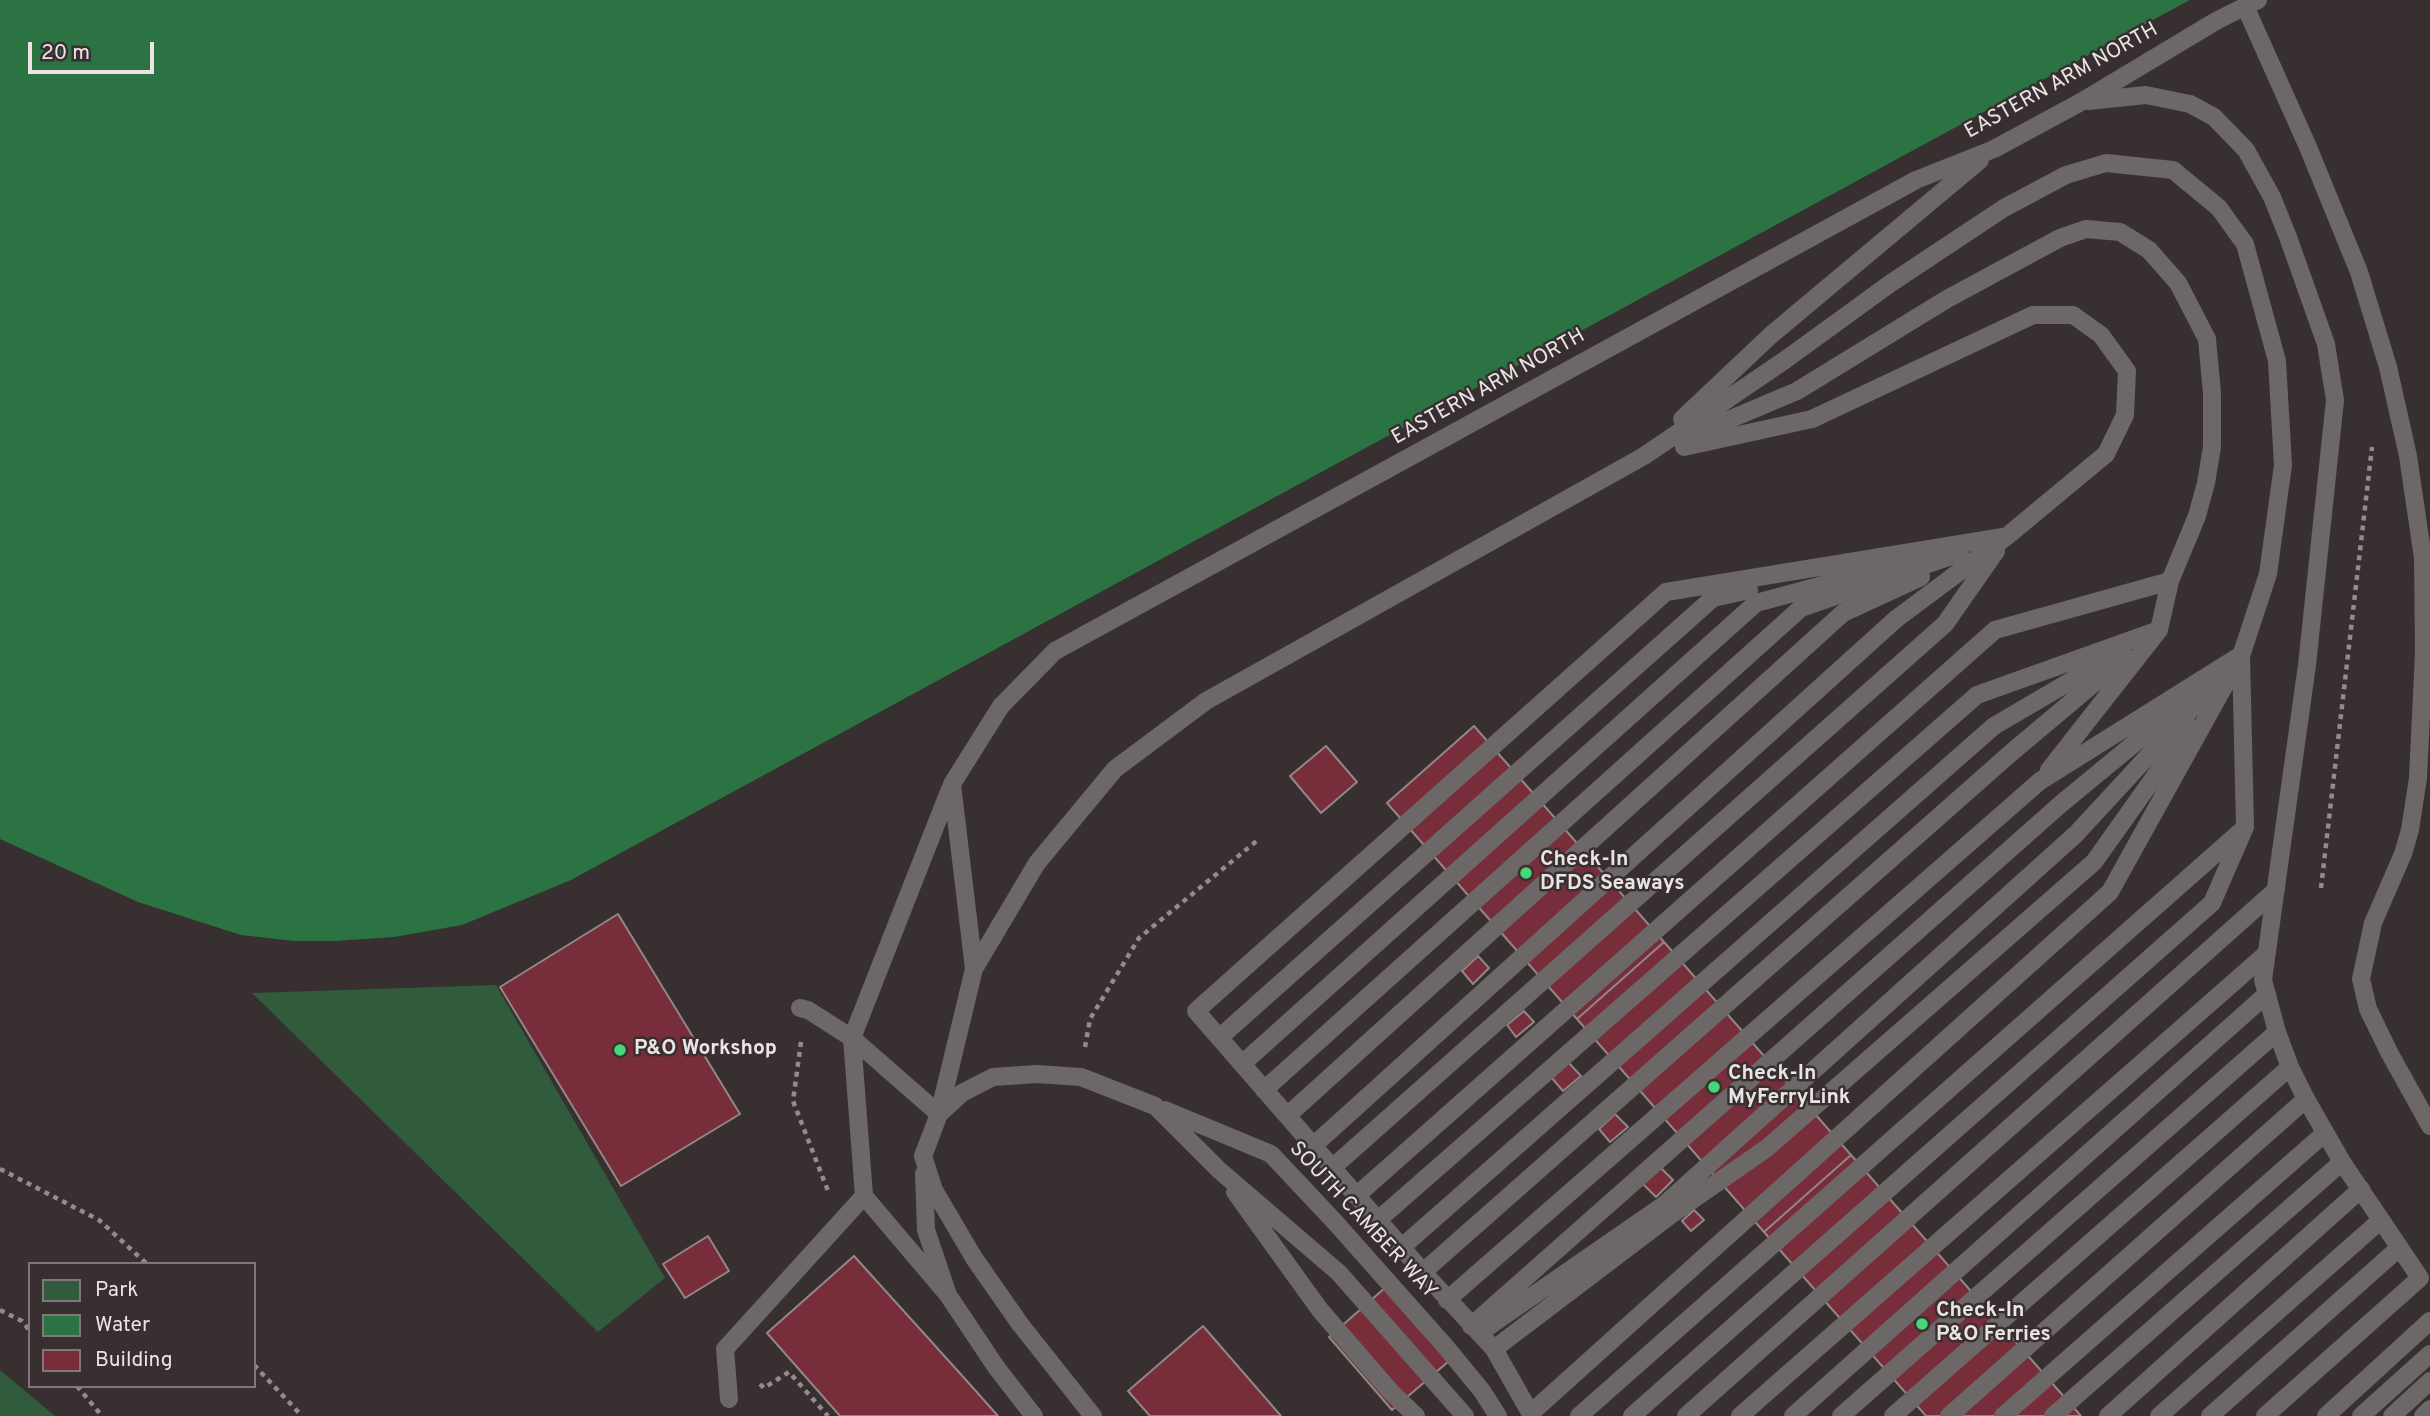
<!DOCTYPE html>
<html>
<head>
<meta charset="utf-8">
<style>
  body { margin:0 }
  #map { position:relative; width:2430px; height:1416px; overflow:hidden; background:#382f30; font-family:Overpass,sans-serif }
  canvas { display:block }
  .legend { position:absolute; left:28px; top:1262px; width:228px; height:126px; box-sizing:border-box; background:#382f30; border:2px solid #7f7778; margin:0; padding:9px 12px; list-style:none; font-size:21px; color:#eae4e5 }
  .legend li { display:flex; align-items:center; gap:14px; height:35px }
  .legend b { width:35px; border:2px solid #7f7778 }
  .scale { position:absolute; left:28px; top:42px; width:126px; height:32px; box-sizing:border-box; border:4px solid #eae4e5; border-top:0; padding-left:9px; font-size:21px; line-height:24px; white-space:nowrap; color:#eae4e5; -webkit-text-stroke:5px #382f30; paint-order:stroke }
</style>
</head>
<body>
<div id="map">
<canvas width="2430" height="1416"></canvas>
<ul class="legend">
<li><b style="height:19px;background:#305b3c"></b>Park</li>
<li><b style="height:19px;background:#2b7342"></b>Water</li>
<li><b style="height:19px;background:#782d3b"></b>Building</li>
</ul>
<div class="scale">20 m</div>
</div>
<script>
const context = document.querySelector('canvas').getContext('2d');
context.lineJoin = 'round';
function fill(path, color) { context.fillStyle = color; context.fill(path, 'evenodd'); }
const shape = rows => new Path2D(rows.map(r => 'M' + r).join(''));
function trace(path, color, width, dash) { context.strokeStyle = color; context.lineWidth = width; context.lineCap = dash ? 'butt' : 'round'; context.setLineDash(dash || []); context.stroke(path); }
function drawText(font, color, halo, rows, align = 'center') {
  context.font = font + ' Overpass,sans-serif'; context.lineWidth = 5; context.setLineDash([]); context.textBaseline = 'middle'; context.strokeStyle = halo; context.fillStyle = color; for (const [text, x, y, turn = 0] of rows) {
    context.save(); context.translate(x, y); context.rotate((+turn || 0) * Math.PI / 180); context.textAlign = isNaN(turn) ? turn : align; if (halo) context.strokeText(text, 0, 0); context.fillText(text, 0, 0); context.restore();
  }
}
fill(shape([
  [496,985,665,1278,598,1332,252,993],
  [0,1370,55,1416,0,1416]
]), '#305b3c');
fill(shape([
  [0,0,2190,0,571,880,462,925,394,937,335,941,295,941,241,935,138,902,0,839]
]), '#2b7342');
fill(shape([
  [2190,0,2193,0,2191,3,646,844,645,840]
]), '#382f30');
const building = shape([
  [1474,726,1664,942,1577,1019,1387,803,1474,726],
  [1326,746,1357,782,1321,813,1290,776,1326,746],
  [618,914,740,1114,621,1186,500,987,618,914],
  [1664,942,1851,1155,1764,1232,1577,1019,1664,942],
  [1478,956,1489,968,1473,984,1462,971,1478,956],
  [1524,1011,1534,1022,1516,1037,1507,1025,1524,1011],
  [1568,1062,1581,1076,1563,1091,1551,1077,1568,1062],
  [1615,1114,1628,1127,1610,1142,1599,1129,1615,1114],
  [1851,1155,2081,1416,1926,1416,1764,1232,1851,1155],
  [1660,1167,1673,1180,1656,1197,1643,1184,1660,1167],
  [1694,1210,1704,1220,1691,1231,1682,1221,1694,1210],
  [708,1236,729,1271,685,1298,663,1264,708,1236],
  [854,1256,966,1380,998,1416,840,1416,767,1333,854,1256],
  [1386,1287,1449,1361,1392,1410,1329,1337,1386,1287],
  [1203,1326,1281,1416,1150,1416,1128,1391,1203,1326]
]);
fill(building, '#782d3b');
trace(building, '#928788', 2);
trace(shape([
  [2321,888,2372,447],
  [801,1042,793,1101,828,1191],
  [1085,1047,1090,1019,1139,938,1259,839],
  [0,1169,99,1220,147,1264],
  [0,1310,22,1321,30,1331],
  [254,1365,302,1416],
  [760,1384,764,1388,789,1372,828,1416],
  [77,1386,102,1416]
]), '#938b8c', 4.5, [5, 5]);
trace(shape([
  [2245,6,2308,147,2359,272,2388,367,2408,456,2423,558,2424,652,2418,778,2410,830,2403,854,2373,923,2361,979,2368,1009,2390,1054,2430,1126],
  [2088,101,2146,95,2190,104,2214,117,2246,150,2272,197,2288,237,2326,344,2335,400,2307,665,2263,980,2277,1032,2290,1067,2306,1099,2342,1162,2420,1278,2265,1416],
  [1682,419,1771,335,1980,160],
  [2049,770,2159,630,2170,581],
  [974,969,952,784,1001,706,1055,651,1916,180,1994,149,2081,102,2216,21,2258,0],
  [800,1008,808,1010,852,1038,939,1114,974,969,1037,863,1115,769,1206,701,1644,456,1785,360,1891,283,2004,208,2066,175,2106,163,2173,170,2219,208,2245,244,2277,361,2283,465,2268,574,2241,656,2110,892,1531,1413],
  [1219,1038,1713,598,1749,590],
  [1242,1064,1756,603,1905,563],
  [1264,1090,1801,608,1960,553],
  [1165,1110,1271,1154,1334,1221,1445,1346,1482,1391,1498,1416],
  [1287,1116,1843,613,1921,577],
  [1313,1146,1896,619,2006,537,2106,454,2125,415,2127,371,2101,335,2073,315,2033,315,1812,419,1684,447],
  [1332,1168,1945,624,1996,551],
  [924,1174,926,1230,948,1295,996,1367,1034,1416],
  [1235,1192,1320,1310,1391,1392,1416,1416],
  [1356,1196,1995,630,2170,581,2197,516,2206,483,2212,447,2212,393,2207,339,2178,283,2149,250,2120,232,2086,229,2060,238,1947,299,1797,391,1681,440],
  [1378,1220,1977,695,2159,630],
  [1402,1247,1994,726,2122,651],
  [1423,1272,2012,752,2118,663],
  [948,1295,864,1196,852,1038,950,789],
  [1447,1300,2040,781,2238,657],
  [1471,1326,2062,803,2187,700],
  [1479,1333,1664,1205,2076,834,2222,676],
  [1494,1349,1672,1214,1767,1148,2094,862,2190,727],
  [729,1399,725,1349,864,1196],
  [1093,1416,1020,1324,974,1258,934,1190,923,1156,939,1114,962,1093,993,1077,1037,1074,1081,1077,1155,1106,1219,1170,1339,1273,1465,1416],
  [1532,1416,1494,1349,1423,1272,1196,1011,1666,592,2003,537],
  [1579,1416,2240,832],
  [1632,1416,2212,903,2245,827,2241,656],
  [1686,1416,2276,890],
  [1740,1416,2267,953],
  [1793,1416,2267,994],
  [1841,1416,2277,1032],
  [1893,1416,2290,1067],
  [1949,1416,2306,1099],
  [2003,1416,2325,1133],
  [2053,1416,2342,1162],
  [2108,1416,2361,1189],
  [2159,1416,2381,1220],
  [2210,1416,2399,1248],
  [2326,1416,2430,1321],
  [2361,1416,2430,1354],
  [2392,1416,2430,1381],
  [2423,1416,2430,1409]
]), '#6c6868', 18);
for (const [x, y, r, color] of [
  [1526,873,7,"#46d779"],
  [620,1050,7,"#46d779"],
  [1714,1087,7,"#46d779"],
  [1922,1324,7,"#46d779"]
]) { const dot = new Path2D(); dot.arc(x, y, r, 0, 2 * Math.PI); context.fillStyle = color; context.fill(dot); trace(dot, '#382f30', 2.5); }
drawText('21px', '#eae4e5', '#382f30', [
  ["EASTERN ARM NORTH",2062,82,-29],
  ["EASTERN ARM NORTH",1489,388,-29],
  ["SOUTH CAMBER WAY",1362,1221,47]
]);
drawText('bold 21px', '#eae4e5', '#382f30', [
  ["Check-In",1540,861],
  ["DFDS Seaways",1540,885],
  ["P&O Workshop",634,1050],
  ["Check-In",1728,1075],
  ["MyFerryLink",1728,1099],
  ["Check-In",1936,1312],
  ["P&O Ferries",1936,1336]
], 'left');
</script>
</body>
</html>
